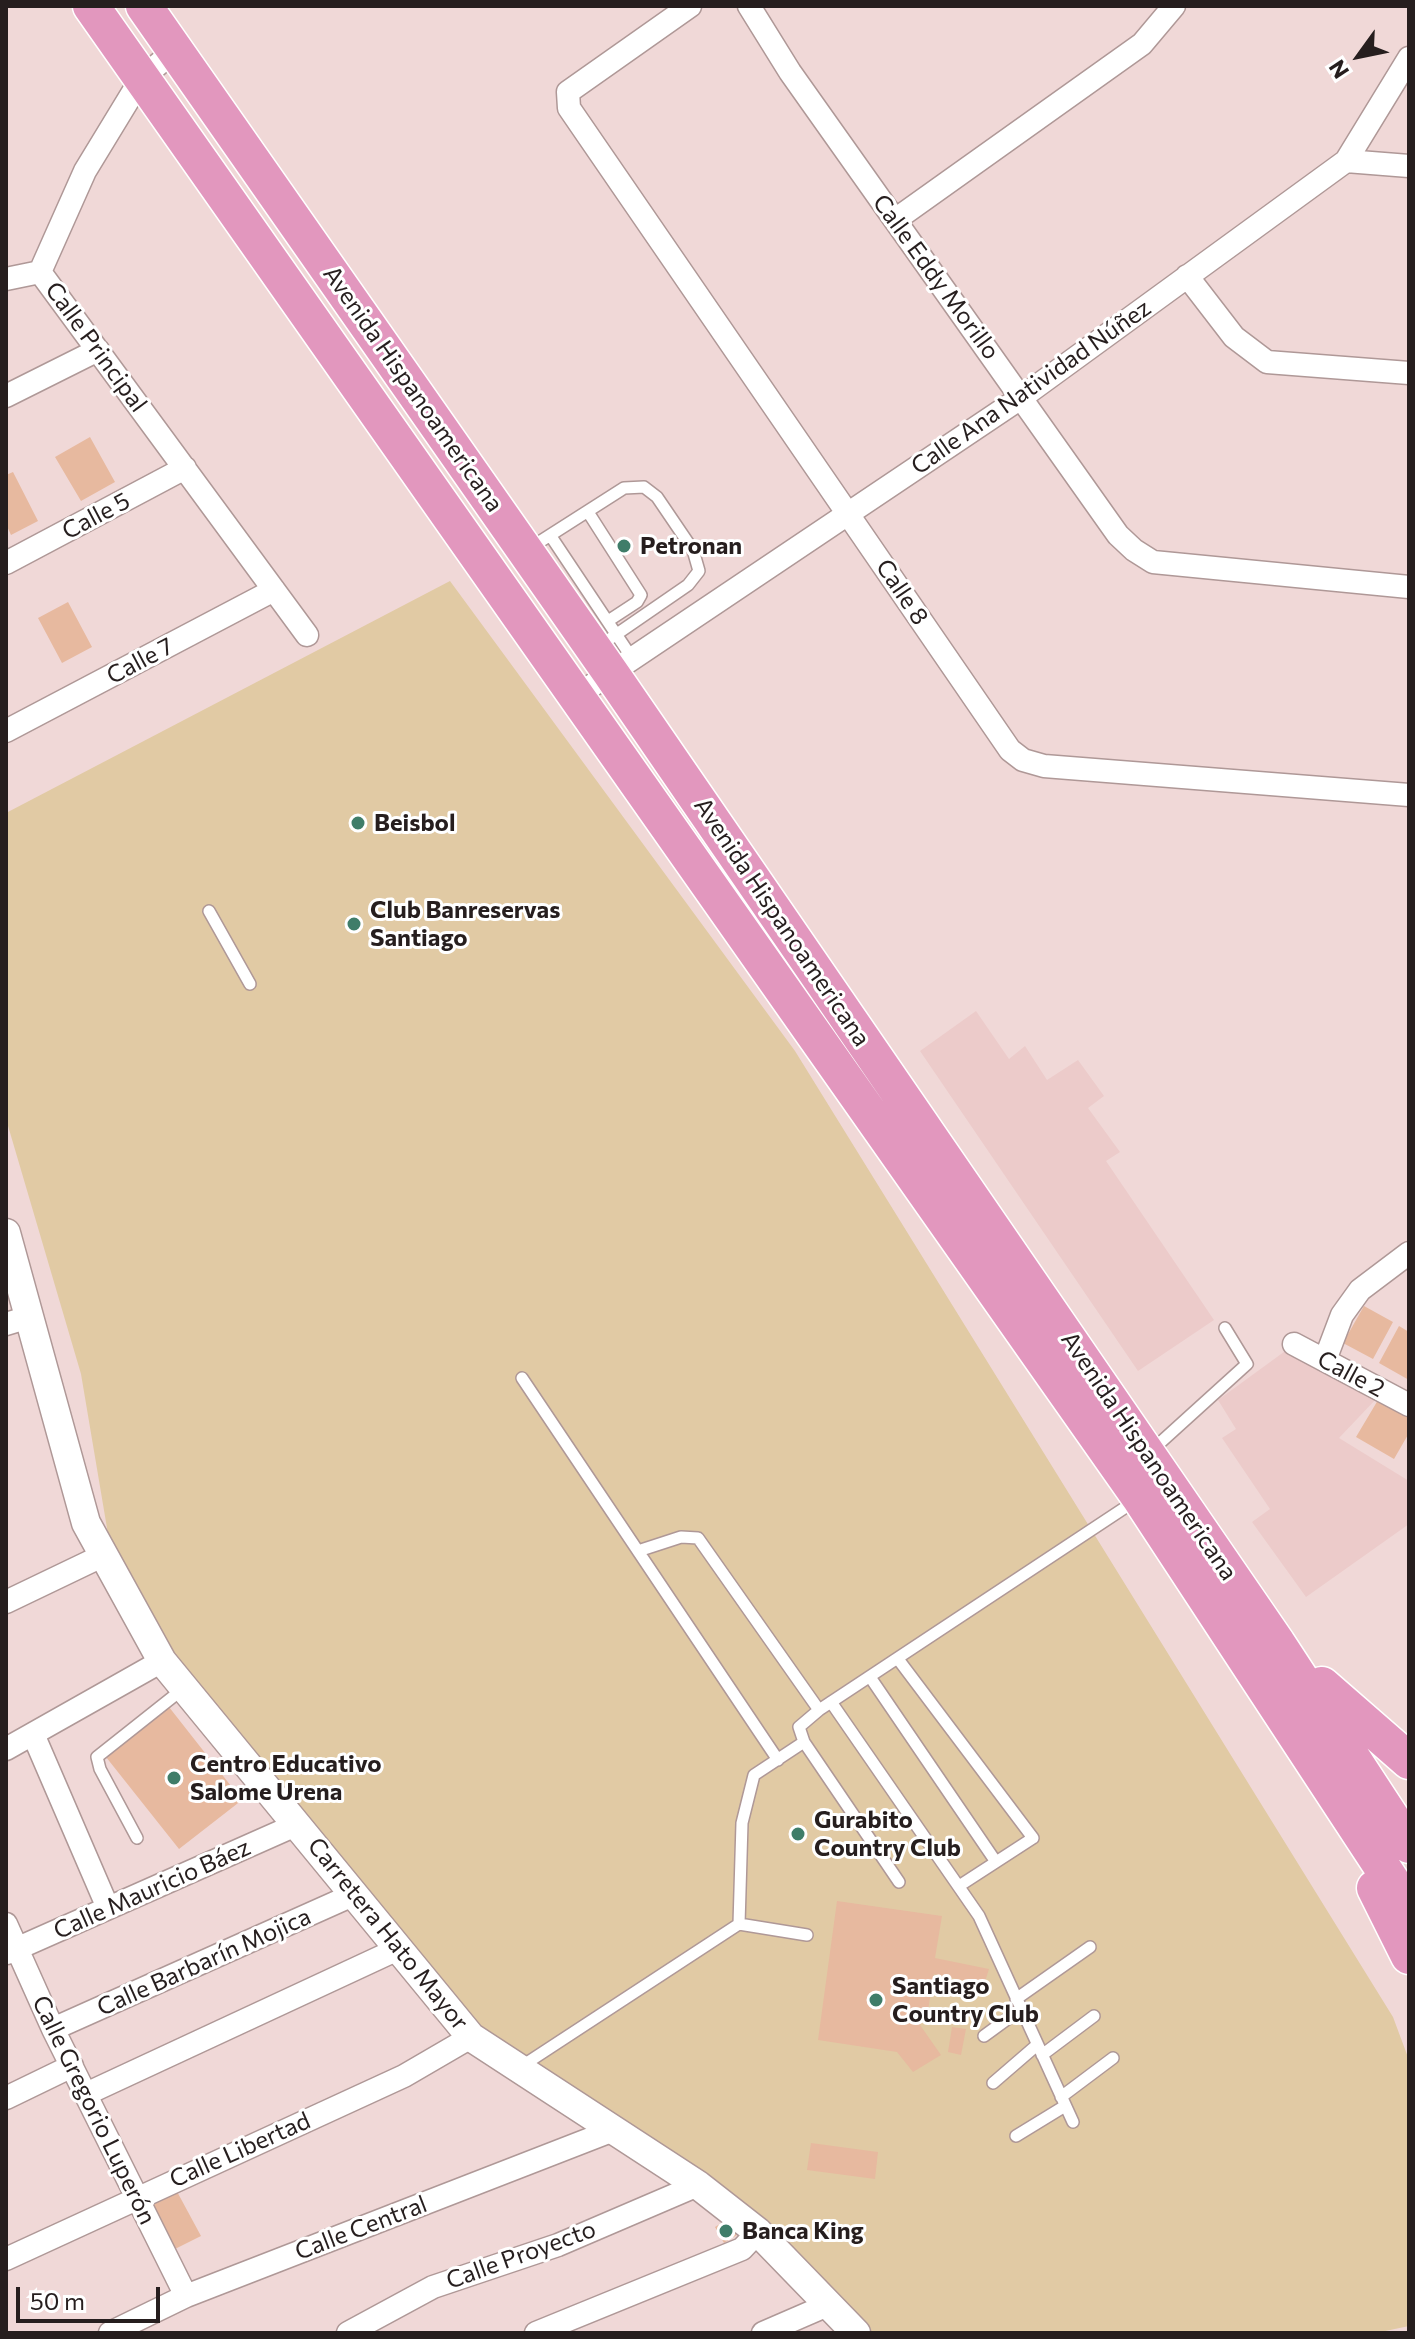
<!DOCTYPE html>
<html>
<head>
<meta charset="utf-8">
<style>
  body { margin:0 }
  #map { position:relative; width:1415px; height:2339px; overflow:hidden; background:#f0d8d7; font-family:Commissioner,sans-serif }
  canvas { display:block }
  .frame { position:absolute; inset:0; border:8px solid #261e1e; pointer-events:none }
  .north { position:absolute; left:1319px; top:16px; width:80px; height:80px; -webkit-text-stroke:6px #fff; paint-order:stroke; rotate:237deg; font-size:22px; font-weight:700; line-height:32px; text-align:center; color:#261e1e }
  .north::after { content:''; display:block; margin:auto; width:28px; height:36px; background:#261e1e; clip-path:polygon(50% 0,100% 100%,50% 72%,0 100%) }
  .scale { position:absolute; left:16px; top:2287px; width:144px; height:36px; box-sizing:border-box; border:4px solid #261e1e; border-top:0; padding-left:10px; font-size:24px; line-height:28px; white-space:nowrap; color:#261e1e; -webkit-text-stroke:6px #fff; paint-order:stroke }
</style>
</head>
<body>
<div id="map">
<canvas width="1415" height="2339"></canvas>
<div class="frame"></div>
<div class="north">N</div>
<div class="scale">50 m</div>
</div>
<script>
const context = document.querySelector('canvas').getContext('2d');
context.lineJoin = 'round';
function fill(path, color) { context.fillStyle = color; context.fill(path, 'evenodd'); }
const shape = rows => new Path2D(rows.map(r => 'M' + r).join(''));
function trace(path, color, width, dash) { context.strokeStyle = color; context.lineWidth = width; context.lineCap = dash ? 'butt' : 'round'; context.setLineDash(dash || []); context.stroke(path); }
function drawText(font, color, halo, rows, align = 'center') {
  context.font = font + ' Commissioner,sans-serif'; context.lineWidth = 6; context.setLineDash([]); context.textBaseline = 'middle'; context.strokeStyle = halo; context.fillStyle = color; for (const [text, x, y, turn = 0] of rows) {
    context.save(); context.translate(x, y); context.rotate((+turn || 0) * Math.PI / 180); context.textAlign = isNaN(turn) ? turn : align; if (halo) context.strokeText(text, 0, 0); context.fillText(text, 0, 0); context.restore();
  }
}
fill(shape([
  [976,1011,1009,1059,1025,1046,1047,1080,1078,1060,1104,1096,1088,1108,1120,1152,1106,1161,1214,1320,1138,1371,920,1051],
  [1288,1349,1377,1398,1339,1438,1409,1481,1409,1524,1306,1597,1252,1522,1270,1509,1222,1438,1236,1429,1218,1400]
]), '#eccbca');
fill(shape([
  [450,581,795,1051,1393,2017,1409,2060,1409,2326,1376,2333,865,2333,802,2256,722,2190,473,2026,168,1650,108,1534,81,1374,6,1119,6,813]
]), '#e1caa4');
fill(shape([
  [90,437,115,482,81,501,55,457],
  [13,472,38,521,11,535,6,524,6,475],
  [68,602,92,647,62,663,38,618],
  [1364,1306,1393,1322,1373,1359,1343,1343],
  [1399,1326,1409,1332,1409,1380,1379,1363],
  [1381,1395,1409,1412,1409,1433,1394,1459,1356,1437],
  [169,1707,242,1800,179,1849,106,1757],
  [837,1901,942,1916,935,1958,989,1969,984,1985,934,1974,927,2016,920,2025,941,2055,913,2072,897,2052,818,2040],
  [952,2027,966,2029,961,2055,948,2052],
  [811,2143,878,2152,875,2179,807,2170],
  [174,2186,201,2236,173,2250,146,2202],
  [728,2219,737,2235,724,2243,715,2227]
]), '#e7b99f');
const service = shape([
  [588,512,641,595,637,602,608,621],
  [550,535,632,658],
  [530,548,624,488,644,487,657,497,693,550,699,571,688,585,598,647],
  [209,911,250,984],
  [522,1378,778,1760],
  [1151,1451,1247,1364,1225,1328],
  [638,1551,681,1537,698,1538,819,1710],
  [898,1659,1033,1838,959,1886],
  [870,1677,996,1862],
  [831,1702,979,1916,1073,2122],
  [137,1838,100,1769,97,1757,184,1688],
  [899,1882,804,1742,799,1727,819,1710,1135,1501],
  [739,1924,742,1823,754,1775,804,1742],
  [1016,1999,1090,1947],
  [984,2036,1021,2009],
  [1042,2055,1094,2016],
  [519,2068,739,1924,807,1935],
  [993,2083,1037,2045],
  [1061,2097,1113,2058],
  [1016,2136,1065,2106]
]);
const minor = shape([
  [690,6,568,92,569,108,1010,750,1023,760,1044,766,1409,795],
  [749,6,790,72,1118,535,1134,550,1153,562,1409,587],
  [1346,161,1409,166],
  [895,220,1142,44,1174,6],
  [40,272,307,635],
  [40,272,85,171,141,79,175,50],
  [1187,276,1234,337,1267,362,1409,373],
  [6,279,40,272],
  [6,396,98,350],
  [6,563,185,468],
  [575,697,1022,397,1346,161,1409,58],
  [6,731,274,590],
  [6,1324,29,1317],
  [1294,1344,1409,1405],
  [1325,1360,1342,1315,1360,1290,1409,1253],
  [6,1602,104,1555],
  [33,1734,108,1908],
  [6,1749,162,1661],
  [6,1924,53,2029,186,2296],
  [7,1953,298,1824],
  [53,2029,355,1894],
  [86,2094,398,1949],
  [6,2098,72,2066],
  [6,2259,404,2076,471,2037],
  [110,2333,186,2296,616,2129],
  [348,2333,433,2287,558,2245,698,2185],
  [536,2333,742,2249,758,2232],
  [763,2333,830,2304]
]);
const tertiary = shape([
  [6,1233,86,1523,162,1661,471,2037,698,2185,758,2232,856,2333]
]);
const primary = shape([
  [91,6,1140,1498,1409,1908],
  [144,6,610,672,1277,1643,1409,1845],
  [1322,1685,1409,1761],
  [1375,1888,1409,1956]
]);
trace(service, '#af9897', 14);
trace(minor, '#af9897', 25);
trace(tertiary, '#af9897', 31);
trace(primary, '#fff', 39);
trace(service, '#fff', 11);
trace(minor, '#fff', 22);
trace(tertiary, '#fff', 28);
trace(primary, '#e297be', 36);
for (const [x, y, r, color] of [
  [624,546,8,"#3f7d69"],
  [358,823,8,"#3f7d69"],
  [354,924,8,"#3f7d69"],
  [174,1778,8,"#3f7d69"],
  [798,1834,8,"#3f7d69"],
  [876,2000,8,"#3f7d69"],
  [726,2231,8,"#3f7d69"]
]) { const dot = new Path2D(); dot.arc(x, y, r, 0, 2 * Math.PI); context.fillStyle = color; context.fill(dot); trace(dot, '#fff', 3); }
drawText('24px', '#261e1e', '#fff', [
  ["Calle Eddy Morillo",936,277,54],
  ["Calle Principal",96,347,54],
  ["Calle Ana Natividad Núñez",1031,387,-35],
  ["Avenida Hispanoamericana",413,389,55],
  ["Calle 5",96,516,-28],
  ["Calle 8",902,592,56],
  ["Calle 7",140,661,-28],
  ["Avenida Hispanoamericana",782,922,56],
  ["Calle 2",1351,1374,28],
  ["Avenida Hispanoamericana",1149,1456,56],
  ["Calle Mauricio Báez",152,1889,-24],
  ["Carretera Hato Mayor",388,1934,51],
  ["Calle Barbarín Mojica",204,1962,-24],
  ["Calle Gregorio Luperón",94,2110,64],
  ["Calle Libertad",240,2150,-24],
  ["Calle Central",361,2228,-21],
  ["Calle Proyecto",521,2255,-20]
]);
drawText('bold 24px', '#261e1e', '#fff', [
  ["Petronan",640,546],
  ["Beisbol",374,823],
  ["Club Banreservas",370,910],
  ["Santiago",370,938],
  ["Centro Educativo",190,1764],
  ["Salome Urena",190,1792],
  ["Gurabito",814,1820],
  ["Country Club",814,1848],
  ["Santiago",892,1986],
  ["Country Club",892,2014],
  ["Banca King",742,2231]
], 'left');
</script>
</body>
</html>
